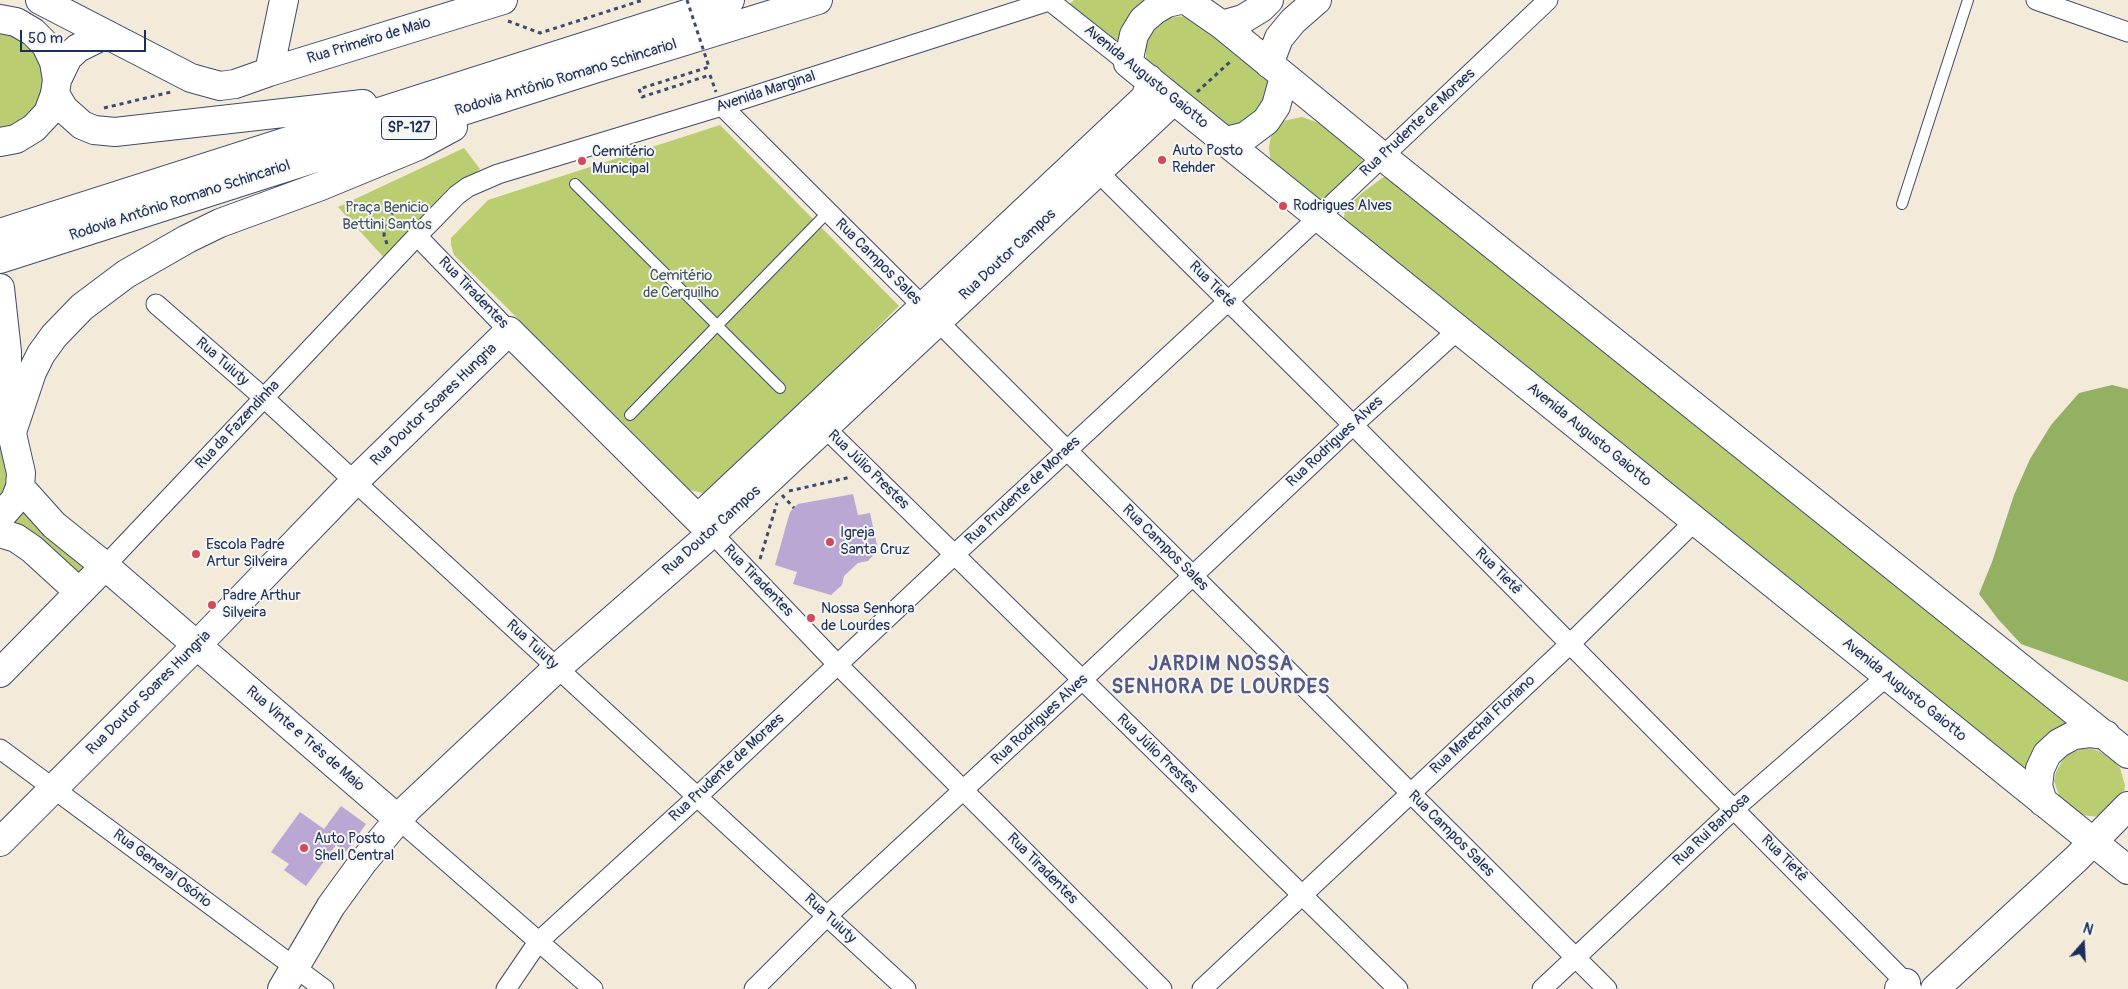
<!DOCTYPE html>
<html>
<head>
<meta charset="utf-8">
<style>
  body { margin:0 }
  #map { position:relative; width:2128px; height:989px; overflow:hidden; background:#f4ead9; font-family:Pangolin,sans-serif }
  canvas { display:block }
  .north { position:absolute; left:2058px; top:919px; width:50px; height:50px; -webkit-text-stroke:4px #f6f6f2; paint-order:stroke; rotate:19deg; font-size:14px; font-weight:700; line-height:20px; text-align:center; color:#1b2f5e }
  .north::after { content:''; display:block; margin:auto; width:18px; height:22px; background:#1b2f5e; clip-path:polygon(50% 0,100% 100%,50% 72%,0 100%) }
  .scale { position:absolute; left:20px; top:30px; width:126px; height:22px; box-sizing:border-box; border:2px solid #1b2f5e; border-top:0; padding-left:6px; font-size:15px; line-height:18px; white-space:nowrap; color:#1b2f5e; -webkit-text-stroke:4px #f6f6f2; paint-order:stroke }
</style>
</head>
<body>
<div id="map">
<canvas width="2128" height="989"></canvas>
<div class="north">N</div>
<div class="scale">50 m</div>
</div>
<script>
const context = document.querySelector('canvas').getContext('2d');
context.lineJoin = 'round';
function fill(path, color) { context.fillStyle = color; context.fill(path, 'evenodd'); }
const shape = rows => new Path2D(rows.map(r => 'M' + r).join(''));
function trace(path, color, width, dash) { context.strokeStyle = color; context.lineWidth = width; context.lineCap = dash ? 'butt' : 'round'; context.setLineDash(dash || []); context.stroke(path); }
function drawText(font, color, halo, rows, align = 'center') {
  context.font = font + ' Pangolin,sans-serif'; context.lineWidth = 4; context.setLineDash([]); context.textBaseline = 'middle'; context.strokeStyle = halo; context.fillStyle = color; for (const [text, x, y, turn = 0] of rows) {
    context.save(); context.translate(x, y); context.rotate((+turn || 0) * Math.PI / 180); context.textAlign = isNaN(turn) ? turn : align; if (halo) context.strokeText(text, 0, 0); context.fillText(text, 0, 0); context.restore();
  }
}
fill(shape([
  [1074,0,1161,0,1123,50,1068,5],
  [1189,16,1269,74,1272,101,1236,129,1223,124,1152,72,1146,58,1146,49,1148,39,1153,28,1161,21,1174,17],
  [0,29,35,47,48,83,32,118,0,133],
  [1302,117,1322,124,1358,152,1364,164,1321,204,1273,165,1270,157,1269,147,1271,136,1277,126,1283,121],
  [720,125,899,306,711,495,690,490,454,255,451,245,451,238,488,200],
  [464,148,480,169,386,260,338,207],
  [1385,176,2071,723,2028,778,1346,225,1344,217,1345,209,1362,193],
  [0,442,11,463,7,489,0,498],
  [28,506,87,565,76,576,7,527,22,514],
  [2090,748,2099,751,2114,761,2120,768,2125,785,2124,794,2099,817,2081,815,2060,798,2054,781,2056,772,2065,756,2081,749]
]), '#bacd71');
fill(shape([
  [2112,385,2128,389,2128,682,2021,644,1998,619,1979,594,1992,562,2014,495,2030,459,2051,425,2079,393]
]), '#93b063');
fill(shape([
  [853,494,858,515,870,513,878,550,868,561,858,563,844,576,842,585,831,595,793,584,797,572,775,565,790,512,798,504],
  [341,806,366,824,346,852,336,845,306,886,284,870,289,864,271,852,300,812,324,829]
]), '#bba7d4');
const lane = shape([
  [575,184,780,388],
  [1902,204,1968,0],
  [630,415,828,212]
]);
const street = shape([
  [2036,0,2128,32],
  [1050,1,1128,63],
  [722,106,1607,989],
  [1090,164,1353,425,1912,989],
  [417,236,509,331],
  [156,304,264,398,906,989],
  [816,419,1398,989],
  [712,533,838,665,1162,989],
  [105,566,417,236,457,195,468,187,498,174,722,106,1052,0],
  [0,749,324,989],
  [398,819,593,989],
  [506,989,538,942,697,797,954,555,1320,216,1548,0],
  [754,989,827,916,1082,680,1353,425,1459,329],
  [1202,989,1570,644,1695,521],
  [1542,989,1734,809,1886,677]
]);
const secondary = shape([
  [40,0,191,78,220,86,235,84,269,72,503,0],
  [1180,0,1167,3,1155,10,1143,20,1134,35,1128,63,2128,870],
  [1186,0,1222,25,1382,156,2128,754],
  [0,19,16,22,33,32,46,45,54,62,57,80,55,94,48,113,34,128,16,139,0,142],
  [1222,25,1243,19,1261,8,1269,0],
  [1269,64,1279,38,1293,21,1317,0],
  [269,72,284,0],
  [57,80,68,57,78,48,106,34],
  [1226,141,1246,136,1266,121,1276,106,1284,77],
  [0,288,7,352,7,412,21,473,20,487,15,500,0,517],
  [20,487,54,525,105,566,398,819],
  [694,515,700,514,707,510,1145,98,1149,88,1149,79],
  [0,533,16,538,32,549,79,592],
  [0,673,105,566],
  [2043,802,2038,786,2040,769,2047,754,2059,743,2074,735,2090,733,2106,735],
  [0,842,197,645,355,481,509,331,712,533],
  [282,989,331,906,363,862,408,808,557,668,712,533,1174,100],
  [1899,989,1906,983],
  [1935,989,2077,858,2128,806]
]);
const highway = shape([
  [55,94,64,109,82,125,94,130,115,132,363,104],
  [0,233,730,0],
  [0,259,591,70,818,0],
  [11,435,32,372,41,354,54,336,82,307,126,274,187,239,220,223,321,186,418,146,453,127]
]);
trace(lane, '#3c4b70', 12);
trace(street, '#3c4b70', 21);
trace(secondary, '#3c4b70', 30);
trace(highway, '#3c4b70', 30);
trace(shape([
  [508,21,540,33,643,0],
  [710,75,716,92],
  [1197,92,1231,61],
  [104,108,171,92],
  [387,244,384,235,385,226,393,212,408,203,424,204],
  [789,491,851,477],
  [782,495,794,508],
  [760,559,777,503]
]), '#3c4b70', 3, [4, 4]);
trace(lane, '#fff', 10);
trace(street, '#fff', 19);
trace(secondary, '#fff', 28);
trace(highway, '#fff', 28);
trace(shape([
  [687,0,709,67,639,89,642,97,710,75]
]), '#3c4b70', 3, [4, 4]);
for (const [x, y, r, color] of [
  [1162,160,5,"#d1495b"],
  [582,161,5,"#d1495b"],
  [1283,206,5,"#d1495b"],
  [830,542,5,"#d1495b"],
  [196,554,5,"#d1495b"],
  [212,605,5,"#d1495b"],
  [811,618,5,"#d1495b"],
  [304,848,5,"#d1495b"]
]) { const dot = new Path2D(); dot.arc(x, y, r, 0, 2 * Math.PI); context.fillStyle = color; context.fill(dot); trace(dot, '#f6f6f2', 2); }
for (const [x, y, w] of [
  [409,128,55]
]) { const box = new Path2D(); box.roundRect(x - w / 2, y - 11.5, w, 23, 4); context.fillStyle = '#f6f6f2'; context.fill(box); trace(box, '#1b2f5e', 1); }
drawText('bold 14px', '#1b2f5e', null, [
  ["SP-127",409,128]
]);
drawText('15px', '#1b2f5e', '#f6f6f2', [
  ["Rua Primeiro de Maio",369,41,-17],
  ["Avenida Augusto Gaiotto",1146,77,39],
  ["Rodovia Antônio Romano Schincariol",566,78,-17],
  ["Avenida Marginal",766,92,-18],
  ["Rua Prudente de Moraes",1418,123,-43],
  ["Rodovia Antônio Romano Schincariol",180,201,-18],
  ["Rua Doutor Campos",1008,255,-43],
  ["Rua Campos Sales",878,262,45],
  ["Rua Tietê",1212,285,45],
  ["Rua Tiradentes",473,293,46],
  ["Rua Tuiuty",222,362,41],
  ["Rua Doutor Soares Hungria",434,405,-44],
  ["Rua da Fazendinha",238,425,-47],
  ["Avenida Augusto Gaiotto",1589,435,39],
  ["Rua Rodrigues Alves",1335,442,-43],
  ["Rua Júlio Prestes",868,470,44],
  ["Rua Prudente de Moraes",1023,491,-43],
  ["Rua Doutor Campos",712,531,-42],
  ["Rua Campos Sales",1165,548,45],
  ["Rua Tietê",1498,572,45],
  ["Rua Tiradentes",758,581,46],
  ["Rua Tuiuty",532,645,43],
  ["Avenida Augusto Gaiotto",1904,690,39],
  ["Rua Doutor Soares Hungria",149,693,-45],
  ["Rua Rodrigues Alves",1040,720,-43],
  ["Rua Marechal Floriano",1483,725,-43],
  ["Rua Vinte e Três de Maio",305,739,41],
  ["Rua Júlio Prestes",1157,754,44],
  ["Rua Prudente de Moraes",727,768,-43],
  ["Rua Rui Barbosa",1712,830,-43],
  ["Rua Campos Sales",1451,834,45],
  ["Rua Tietê",1784,859,45],
  ["Rua General Osório",162,869,37],
  ["Rua Tiradentes",1042,869,45],
  ["Rua Tuiuty",830,919,43]
]);
drawText('15px', '#1b2f5e', '#f6f6f2', [
  ["Auto Posto",1172,151],
  ["Rehder",1172,168],
  ["Cemitério",592,152],
  ["Municipal",592,169],
  ["Rodrigues Alves",1293,206],
  ["Igreja",840,533],
  ["Santa Cruz",840,550],
  ["Escola Padre",206,545],
  ["Artur Silveira",206,562],
  ["Padre Arthur",222,596],
  ["Silveira",222,613],
  ["Nossa Senhora",821,609],
  ["de Lourdes",821,626],
  ["Auto Posto",314,839],
  ["Shell Central",314,856]
], 'left');
drawText('15px', '#435663', '#f6f6f2', [
  ["Praça Benicio",387,208],
  ["Bettini Santos",387,225],
  ["Cemitério",681,276],
  ["de Cerquilho",681,293]
]);
context.letterSpacing = '1px';
drawText('bold 20px', '#535987', '#f6f6f2', [
  ["JARDIM NOSSA",1221,665],
  ["SENHORA DE LOURDES",1221,688]
]);
context.letterSpacing = '0px';
</script>
</body>
</html>
